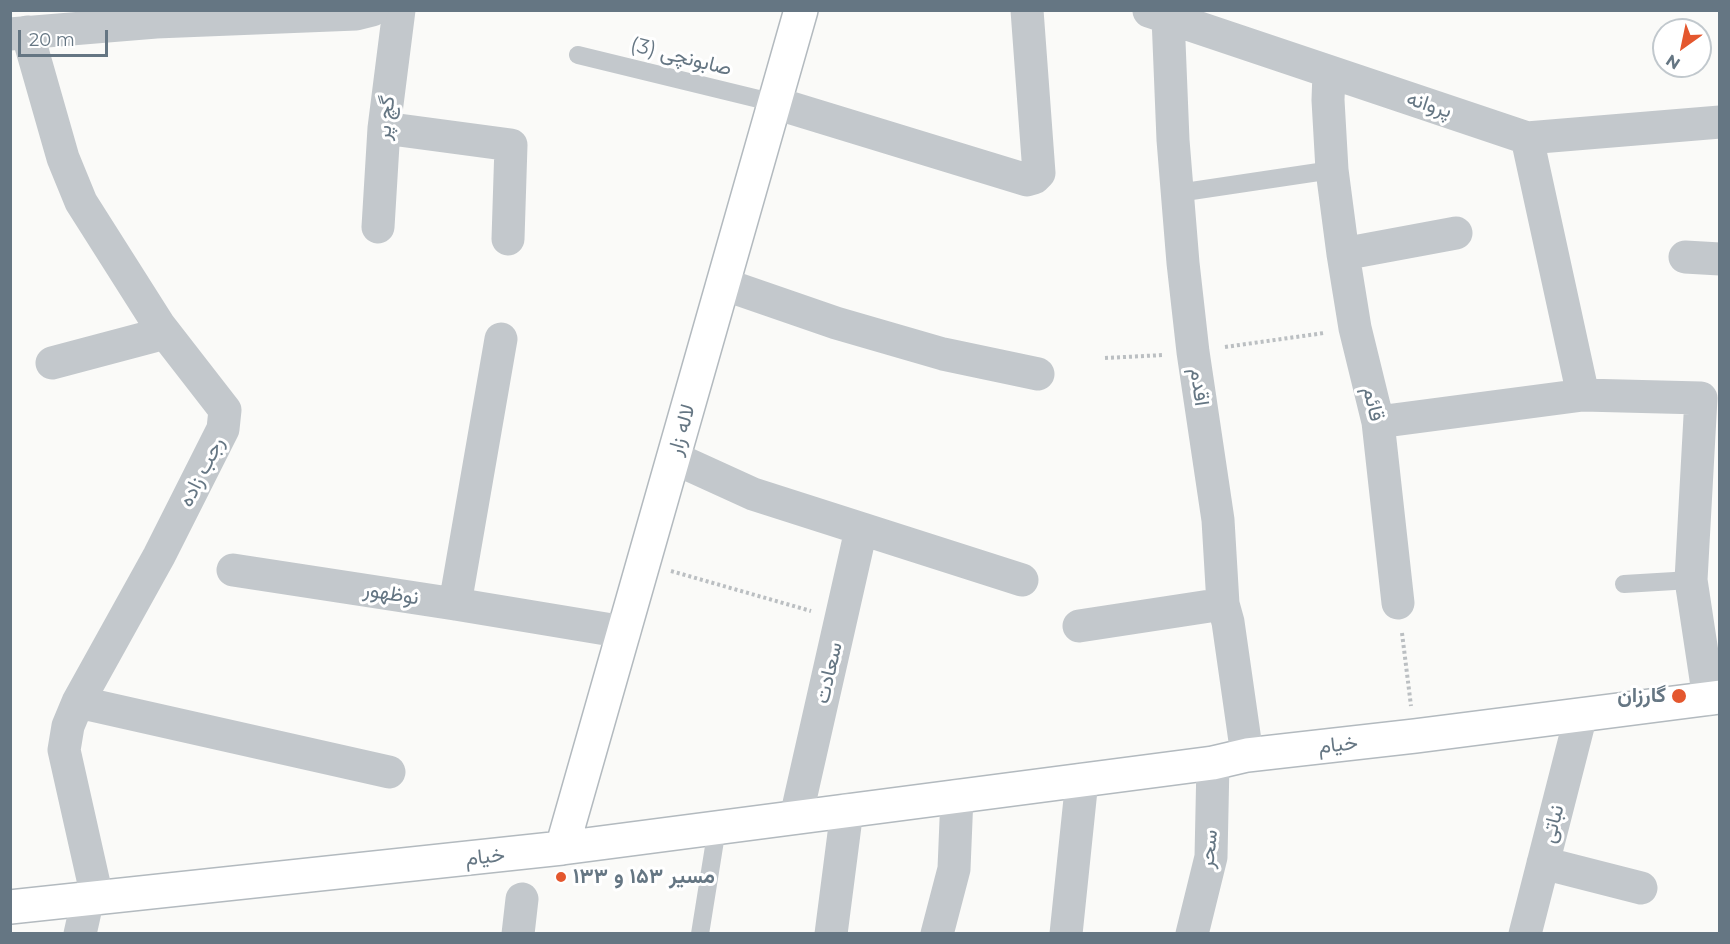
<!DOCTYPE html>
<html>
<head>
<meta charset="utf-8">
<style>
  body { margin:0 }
  #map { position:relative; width:1730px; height:944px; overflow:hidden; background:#fafaf8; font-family:Montserrat,sans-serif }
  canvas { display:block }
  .frame { position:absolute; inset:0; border:12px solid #657683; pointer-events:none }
  .north { position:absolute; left:1652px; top:18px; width:60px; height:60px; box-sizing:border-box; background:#fff; border:2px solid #c1c8cd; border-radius:50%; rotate:213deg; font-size:16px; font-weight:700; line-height:24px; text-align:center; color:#657683 }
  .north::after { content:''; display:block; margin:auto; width:21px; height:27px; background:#e4572e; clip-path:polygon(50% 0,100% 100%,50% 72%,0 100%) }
  .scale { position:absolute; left:18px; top:30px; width:90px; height:27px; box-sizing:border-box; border:3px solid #657683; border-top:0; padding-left:8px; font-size:18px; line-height:21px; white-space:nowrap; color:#657683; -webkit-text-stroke:4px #fff; paint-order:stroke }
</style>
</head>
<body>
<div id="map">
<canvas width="1730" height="944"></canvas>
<div class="frame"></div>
<div class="north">N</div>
<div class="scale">20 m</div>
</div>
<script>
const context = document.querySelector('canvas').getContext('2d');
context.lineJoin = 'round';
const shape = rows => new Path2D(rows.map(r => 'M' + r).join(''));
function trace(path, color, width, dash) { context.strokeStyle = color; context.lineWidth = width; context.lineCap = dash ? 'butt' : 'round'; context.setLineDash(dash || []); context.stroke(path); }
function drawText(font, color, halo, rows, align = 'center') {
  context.font = font + ' Montserrat,Vazirmatn,sans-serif'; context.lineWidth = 6; context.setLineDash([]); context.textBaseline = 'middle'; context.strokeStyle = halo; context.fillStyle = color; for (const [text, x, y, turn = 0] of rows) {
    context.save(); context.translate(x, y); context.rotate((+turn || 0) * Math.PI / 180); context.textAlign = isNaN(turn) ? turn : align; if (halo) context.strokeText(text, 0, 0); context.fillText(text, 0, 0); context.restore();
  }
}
const secondary = shape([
  [562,848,801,10],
  [10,907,562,848,1213,763,1247,755,1415,736,1720,697]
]);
trace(secondary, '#b3babf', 36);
trace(shape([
  [1225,347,1324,333],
  [1105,358,1164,355],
  [671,571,811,611],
  [1402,633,1411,706]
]), '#bbbfc2', 4, [3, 3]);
trace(shape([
  [578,55,775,103],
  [1178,193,1332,170],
  [1624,584,1691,580],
  [700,934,717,828]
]), '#c3c8cc', 18);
trace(shape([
  [1149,11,1527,138,1720,122],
  [1168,17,1173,140,1183,263,1193,352,1218,520,1223,604,1228,622,1247,755],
  [27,32,63,158,81,202,159,325,225,410,223,429,159,556,78,702,68,726,64,750,97,897],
  [1329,72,1328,100,1332,170,1343,254,1355,328,1378,422,1398,603],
  [775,103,1027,180,1034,178,1039,173,1027,10],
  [384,128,511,145,508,239],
  [1527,138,1583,395],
  [378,227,384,128,399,10],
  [1343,254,1456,233],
  [1685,257,1720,259],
  [723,284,836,323,943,354,1038,374],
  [52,363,165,333],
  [1378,422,1583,395,1701,398,1691,580,1709,699],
  [674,458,753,494,1022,580],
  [233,570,455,604,624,632],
  [455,604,501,339],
  [1079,626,1223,604],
  [78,702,389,772],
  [796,817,861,530],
  [1543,863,1641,888],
  [80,934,88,898],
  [518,934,522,899],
  [831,934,847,810],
  [937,934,954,869,957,796],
  [1066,934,1082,780],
  [1192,934,1211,857,1213,763],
  [1525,934,1581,715]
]), '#c3c8cc', 33);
trace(shape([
  [10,34,156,22,356,14,372,10]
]), '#c3c8cc', 33);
trace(secondary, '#fff', 33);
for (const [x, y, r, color] of [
  [1679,696,8,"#e4572e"],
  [561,877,6,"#e4572e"]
]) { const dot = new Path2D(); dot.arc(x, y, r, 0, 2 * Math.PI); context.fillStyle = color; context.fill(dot); trace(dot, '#fff', 2); }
drawText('21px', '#657683', '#fff', [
  ["صابونچی (3)",681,57,14],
  ["پروانه",1429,105,18],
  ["گچ پر",386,118,-84],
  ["اقدم",1199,387,82],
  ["قائم",1373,404,77],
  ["لاله زار",682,430,-74],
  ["رجب زاده",202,472,-63],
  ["نوظهور",391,594,9],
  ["سعادت",829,673,-77],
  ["خیام",1338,745,-6],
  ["نباتی",1553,824,-76],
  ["سحر",1209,849,-84],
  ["خیام",485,857,-6]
]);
drawText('bold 21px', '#657683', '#fff', [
  ["گارزان",1666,696],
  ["مسیر ۱۵۳ و ۱۳۳",573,877,"left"]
], 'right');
</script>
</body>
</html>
